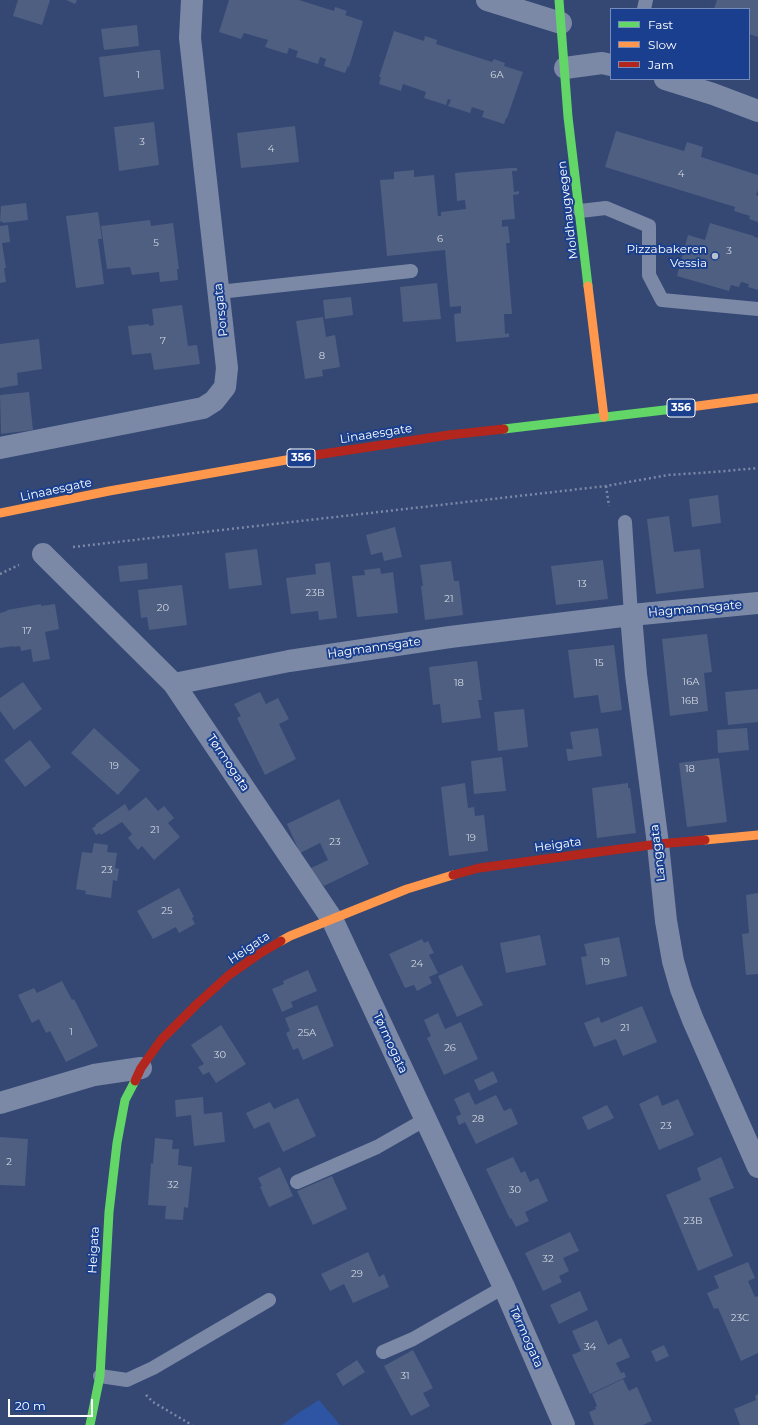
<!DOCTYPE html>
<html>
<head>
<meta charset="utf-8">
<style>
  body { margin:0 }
  #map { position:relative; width:758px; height:1425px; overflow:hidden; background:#344873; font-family:Montserrat,sans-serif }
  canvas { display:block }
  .legend { position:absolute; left:610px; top:8px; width:140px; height:72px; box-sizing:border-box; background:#193f8e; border:1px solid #758cbb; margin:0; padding:5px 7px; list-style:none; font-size:12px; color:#fff }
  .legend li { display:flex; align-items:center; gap:8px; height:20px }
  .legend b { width:20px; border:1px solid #758cbb }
  .scale { position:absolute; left:8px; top:1399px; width:85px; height:18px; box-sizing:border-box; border:2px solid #fff; border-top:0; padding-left:5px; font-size:12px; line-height:14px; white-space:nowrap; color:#fff; -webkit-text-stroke:3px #193f8e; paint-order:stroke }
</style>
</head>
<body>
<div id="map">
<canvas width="758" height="1425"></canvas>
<ul class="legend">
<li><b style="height:5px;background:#63d668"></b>Fast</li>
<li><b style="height:5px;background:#ff974d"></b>Slow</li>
<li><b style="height:5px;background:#b3261e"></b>Jam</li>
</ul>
<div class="scale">20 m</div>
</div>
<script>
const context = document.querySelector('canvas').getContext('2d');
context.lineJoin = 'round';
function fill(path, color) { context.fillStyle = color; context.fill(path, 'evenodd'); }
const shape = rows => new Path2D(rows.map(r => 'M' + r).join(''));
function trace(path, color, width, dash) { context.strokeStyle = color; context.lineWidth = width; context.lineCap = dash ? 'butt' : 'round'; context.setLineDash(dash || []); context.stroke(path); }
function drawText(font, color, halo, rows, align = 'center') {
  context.font = font + ' Montserrat,sans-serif'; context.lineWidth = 4; context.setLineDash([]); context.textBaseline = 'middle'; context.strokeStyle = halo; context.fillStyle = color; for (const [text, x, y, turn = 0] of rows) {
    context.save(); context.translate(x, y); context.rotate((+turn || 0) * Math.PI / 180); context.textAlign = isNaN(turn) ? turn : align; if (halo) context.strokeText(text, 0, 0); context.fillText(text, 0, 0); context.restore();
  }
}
fill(shape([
  [319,1400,340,1425,282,1425,297,1414]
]), '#2d55a4');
fill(shape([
  [18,0,50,0,42,25,13,16],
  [66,0,77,0,75,4],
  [229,0,299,0,334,11,335,7,347,11,345,15,363,21,349,67,348,66,345,73,324,66,326,59,320,57,318,64,296,57,298,51,289,48,287,54,265,47,268,40,244,33,241,39,219,32],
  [717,0,758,0,758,37,749,34,749,9,714,9],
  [137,25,139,46,104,50,101,29],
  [394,31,424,41,425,36,437,40,436,44,492,62,494,59,505,63,504,66,523,72,507,118,506,118,504,124,482,117,484,111,472,107,470,113,448,106,451,100,448,99,446,105,424,98,426,92,403,84,401,91,379,84,381,77,379,77],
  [155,50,160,50,164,89,104,97,99,57],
  [154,122,159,165,119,171,114,127],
  [295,126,299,162,241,168,237,133],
  [616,131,684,151,687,142,703,147,701,157,758,175,758,190,756,195,758,196,758,222,749,219,750,216,734,211,735,207,605,167],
  [510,168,517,168,517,171,512,171,514,192,519,191,519,194,513,195,515,219,502,220,502,227,508,226,510,243,506,243,512,314,504,314,505,334,509,333,509,337,456,342,454,314,461,313,461,306,450,307,445,250,387,256,380,180,394,179,394,172,414,170,414,177,434,175,438,216,441,216,441,212,466,209,465,200,457,201,455,173],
  [26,203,28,220,3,223,2,221,0,222,1,206],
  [98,212,102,239,98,239,104,284,76,288,66,216],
  [150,220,151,226,173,223,179,269,177,269,178,280,160,282,159,272,132,275,130,267,107,269,101,226],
  [710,223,754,236,754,237,758,238,758,290,748,287,749,284,741,282,739,287,731,285,729,291,677,276,688,235,705,240],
  [8,225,10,242,2,243,6,268,4,268,6,282,0,283,0,226],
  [437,283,441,319,403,322,400,287],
  [351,297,353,315,325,319,323,300],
  [182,305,188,346,197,345,200,364,154,370,151,353,132,355,128,326,149,324,149,326,154,325,152,309],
  [323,317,326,337,335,335,340,367,322,370,323,376,305,379,296,321],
  [39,339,42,369,17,373,18,385,0,388,0,344],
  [29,392,33,430,1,434,0,395],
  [718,495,721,523,692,527,689,499],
  [669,516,674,552,700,549,704,588,656,594,647,519],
  [395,527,402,557,384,561,382,552,371,555,366,535],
  [257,549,262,585,229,589,225,553],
  [603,560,608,599,556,605,551,566],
  [451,561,454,581,459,581,463,615,425,620,421,586,423,586,420,565],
  [330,562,337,618,319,620,318,611,291,614,286,578,316,574,315,564],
  [147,563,148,579,120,582,118,566],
  [380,568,381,574,393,572,398,613,357,617,352,576,365,575,364,570],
  [182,585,187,625,149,630,147,617,141,618,138,590],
  [41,604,41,606,55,604,59,629,45,632,50,659,33,662,31,649,21,651,20,646,13,647,13,646,0,648,0,613,7,611,7,610],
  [707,634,712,672,704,673,708,711,670,716,662,639],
  [614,645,622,710,601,713,598,695,574,698,568,650],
  [477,661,482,700,478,700,481,718,442,723,440,704,433,705,429,667],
  [23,682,42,709,14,730,0,711,0,698],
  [758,689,758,722,728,725,725,692],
  [260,692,266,704,278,698,289,719,279,724,296,759,265,775,237,718,241,716,234,704],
  [524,709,528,747,498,751,494,712],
  [94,728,140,770,118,795,71,753],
  [598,728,602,756,568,761,566,749,573,749,570,732],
  [747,728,749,750,718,753,717,730],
  [30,740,51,767,25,787,4,760],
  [502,757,506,791,474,794,471,761],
  [719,758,727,822,687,827,679,763],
  [465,783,468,808,474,807,475,816,484,815,488,851,449,856,441,787],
  [628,783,628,788,630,788,636,833,597,838,592,788],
  [146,797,158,811,164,806,174,818,168,823,180,837,154,860,142,846,138,850,128,838,132,834,122,822,101,835,100,833,96,835,92,828,96,826,95,825,125,804,129,811],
  [339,799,369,864,324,886,309,869,328,860,320,843,300,853,287,824],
  [94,843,108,845,107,852,117,853,115,868,119,869,117,881,113,880,111,898,85,894,86,891,76,889,82,852,92,853],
  [179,888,194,917,192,918,195,924,179,933,176,927,153,939,137,911],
  [758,893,758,974,746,975,742,934,749,933,746,895],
  [540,935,546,965,506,973,500,943],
  [619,937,627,976,586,985,581,957,587,956,584,944],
  [422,939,424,943,428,941,434,953,429,955,438,973,429,977,432,983,417,991,414,985,405,988,389,954],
  [462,965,483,1005,457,1017,438,976],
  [308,970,317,991,291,1002,293,1007,282,1012,272,989,284,984,283,981],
  [62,981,72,1000,74,999,98,1046,66,1062,50,1031,46,1033,39,1019,32,1023,18,995,34,988,37,993],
  [317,1005,334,1046,303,1060,298,1048,293,1050,286,1033,290,1031,285,1018],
  [642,1006,657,1042,623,1056,616,1039,594,1047,584,1023,599,1017,601,1023],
  [438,1013,445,1029,461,1022,478,1059,444,1075,427,1038,431,1036,424,1020],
  [221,1025,246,1064,216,1083,209,1072,203,1075,198,1067,204,1064,191,1045],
  [493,1071,498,1082,479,1091,474,1080],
  [469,1092,475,1105,496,1095,504,1111,511,1108,518,1124,476,1144,465,1122,459,1125,456,1117,461,1114,454,1099],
  [658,1095,662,1106,678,1099,694,1135,659,1150,639,1104],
  [203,1097,204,1114,222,1112,225,1142,194,1146,191,1115,176,1117,175,1100],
  [298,1098,316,1136,283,1152,269,1122,254,1129,246,1113,270,1102,274,1109],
  [607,1105,614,1118,588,1130,582,1117],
  [0,1137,28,1139,25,1186,0,1185],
  [155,1138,173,1140,172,1149,179,1149,178,1165,192,1167,188,1208,184,1207,183,1220,165,1219,166,1206,148,1205,151,1163,153,1164],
  [513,1157,521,1173,525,1171,530,1182,538,1178,548,1201,525,1212,529,1221,516,1227,511,1218,510,1219,486,1169],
  [721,1157,734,1188,709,1198,733,1256,698,1271,666,1195,701,1180,697,1168],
  [280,1167,293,1196,269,1207,260,1187,262,1186,258,1178],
  [332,1176,347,1209,313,1225,297,1191],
  [570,1232,579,1251,563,1258,569,1271,559,1276,562,1282,543,1291,525,1253],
  [368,1252,379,1277,384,1274,389,1287,353,1303,344,1284,330,1291,321,1274],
  [748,1262,755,1278,748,1281,755,1297,758,1296,758,1353,741,1361,718,1308,714,1309,707,1293,719,1288,714,1276],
  [580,1291,588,1310,559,1324,550,1305],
  [597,1320,608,1345,621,1338,630,1357,616,1363,621,1373,624,1372,626,1377,590,1394,572,1355,581,1351,572,1331],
  [664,1345,669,1356,656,1362,651,1351],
  [413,1350,433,1388,423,1393,430,1406,411,1416,384,1366],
  [357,1360,365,1372,343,1386,336,1374],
  [623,1379,629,1391,637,1387,652,1421,643,1425,594,1425,589,1412,596,1409,595,1407,597,1406,592,1394],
  [758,1394,758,1425,740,1425,734,1409,756,1400,755,1396]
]), '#4e5f82');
trace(shape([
  [606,486,609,506],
  [73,547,606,486,668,475,714,472,758,468],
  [0,574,19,565],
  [146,1395,153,1402,192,1425]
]), '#7b89a7', 2.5, [2, 3]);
trace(shape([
  [644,9,646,0],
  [580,211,606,208,649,226,649,275,662,300,758,309],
  [219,292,411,271],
  [625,522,631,615],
  [297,1182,377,1147,426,1119],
  [383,1352,413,1339,504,1287],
  [100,1376,127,1380,153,1368,269,1300]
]), '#7b89a7', 14);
trace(shape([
  [487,0,561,23],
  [565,68,602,63,611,65],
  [665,79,713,94,758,111],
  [0,448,203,408,214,401,225,387,227,368,190,38,192,0],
  [43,554,174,684,289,661,450,637,631,615,758,603],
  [631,615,636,675,658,844,666,921,673,961,681,989,693,1020,758,1167],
  [174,684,332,919,504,1287,564,1425],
  [0,1103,94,1075,141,1068]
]), '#7b89a7', 22);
trace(shape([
  [559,0,568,117,588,286],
  [504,429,690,407],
  [90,1425,100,1376,109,1212,117,1143,125,1100,135,1081]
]), '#63d668', 9);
trace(shape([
  [588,286,604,417],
  [690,407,758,398],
  [0,513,109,491,309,456],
  [705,840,758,835],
  [281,941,290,936,407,889,453,875]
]), '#ff974d', 9);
trace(shape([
  [309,456,449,435,504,429],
  [453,875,479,868,658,844,705,840],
  [135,1081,141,1068,161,1040,197,1004,229,975,259,954,281,941]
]), '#b3261e', 9);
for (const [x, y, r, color] of [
  [715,256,4,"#b8bfce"]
]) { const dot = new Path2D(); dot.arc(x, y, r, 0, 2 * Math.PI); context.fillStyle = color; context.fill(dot); trace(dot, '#193f8e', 1.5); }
drawText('10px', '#d3d7e0', null, [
  ["1",138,75],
  ["6A",497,75],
  ["3",142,142],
  ["4",271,149],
  ["4",681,174],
  ["6",440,239],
  ["5",156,243],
  ["3",729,251],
  ["7",163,341],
  ["8",322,356],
  ["13",582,584],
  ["23B",315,593],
  ["21",449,599],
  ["20",163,608],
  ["17",27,631],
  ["15",599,663],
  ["16A",691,682],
  ["18",459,683],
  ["16B",690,701],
  ["19",114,766],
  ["18",690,769],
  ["21",155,830],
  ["19",471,838],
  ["23",335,842],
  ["23",107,870],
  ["25",167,911],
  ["19",605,962],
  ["24",417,964],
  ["21",625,1028],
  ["1",71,1032],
  ["25A",307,1033],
  ["26",450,1048],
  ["30",220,1055],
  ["28",478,1119],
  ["23",666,1126],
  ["2",9,1162],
  ["32",173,1185],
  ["30",515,1190],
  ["23B",693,1221],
  ["32",548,1259],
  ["29",357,1274],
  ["23C",740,1318],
  ["34",590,1347],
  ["31",405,1376]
]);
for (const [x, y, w] of [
  [681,408,28],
  [301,458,28]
]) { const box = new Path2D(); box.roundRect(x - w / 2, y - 9, w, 18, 3); context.fillStyle = '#193f8e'; context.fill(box); trace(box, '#fff', 1); }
drawText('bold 11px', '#fff', null, [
  ["356",681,408],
  ["356",301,458]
]);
drawText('12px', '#fff', '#193f8e', [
  ["Moldhaugvegen",568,210,-97],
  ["Porsgata",221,310,-96],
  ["Linaaesgate",376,434,-9],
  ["Linaaesgate",56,490,-12],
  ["Hagmannsgate",695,609,-5],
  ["Hagmannsgate",374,648,-8],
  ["Tørmogata",228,763,56],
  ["Heigata",558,845,-8],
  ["Langgata",658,853,-97],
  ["Heigata",249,948,-34],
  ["Tørmogata",390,1043,65],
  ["Heigata",94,1250,-87],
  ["Tørmogata",526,1337,66]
]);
drawText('12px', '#fff', '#193f8e', [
  ["Pizzabakeren",707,249],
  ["Vessia",707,263]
], 'right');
</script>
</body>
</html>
